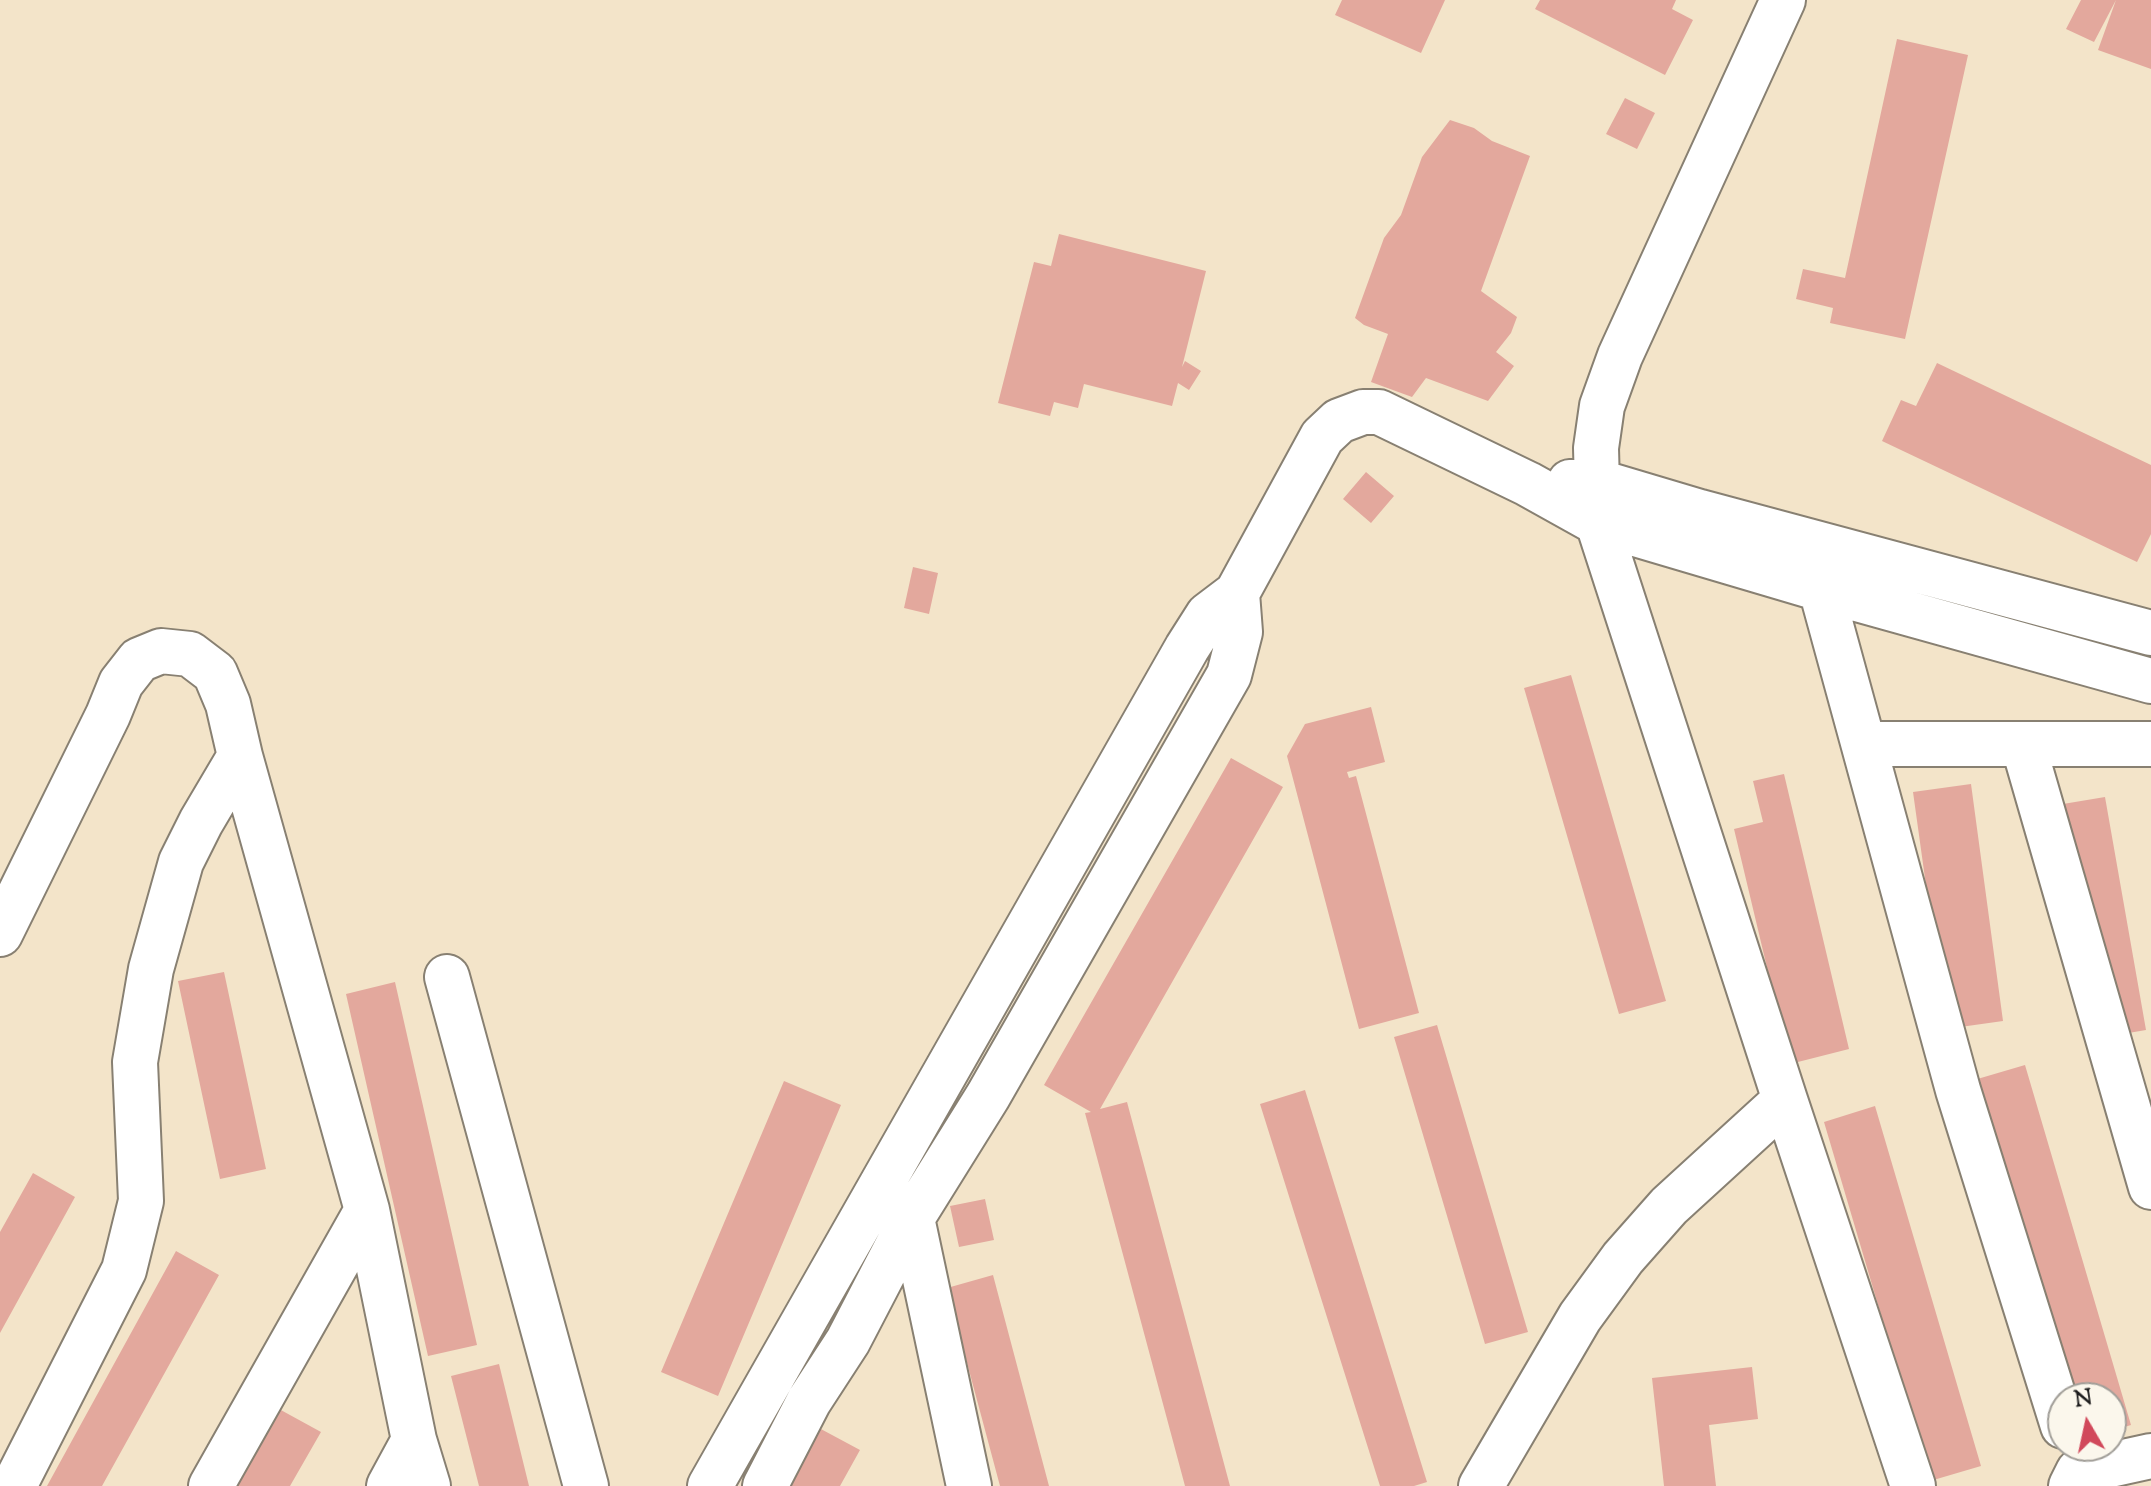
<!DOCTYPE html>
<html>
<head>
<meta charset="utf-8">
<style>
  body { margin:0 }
  #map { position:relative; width:2151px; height:1486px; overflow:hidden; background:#f3e4c9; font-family:"Sorts Mill Goudy",serif }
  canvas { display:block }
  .north { position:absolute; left:2047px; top:1382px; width:80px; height:80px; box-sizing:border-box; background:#fbf7ec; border:2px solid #a29f99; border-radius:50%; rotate:351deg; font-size:22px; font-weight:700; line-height:32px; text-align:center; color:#1c1c1c }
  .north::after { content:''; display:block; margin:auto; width:28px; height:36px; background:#d1495b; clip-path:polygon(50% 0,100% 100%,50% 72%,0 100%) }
</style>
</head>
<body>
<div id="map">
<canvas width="2151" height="1486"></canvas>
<div class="north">N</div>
</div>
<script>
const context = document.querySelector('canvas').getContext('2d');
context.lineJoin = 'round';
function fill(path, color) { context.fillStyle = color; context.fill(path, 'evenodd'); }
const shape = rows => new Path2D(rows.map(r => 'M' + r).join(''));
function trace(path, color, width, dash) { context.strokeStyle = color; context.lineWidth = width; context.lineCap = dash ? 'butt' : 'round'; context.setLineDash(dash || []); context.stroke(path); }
fill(shape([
  [1342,0,1445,0,1421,53,1335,15],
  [1540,0,1676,0,1672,9,1693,20,1665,75,1535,9],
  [2081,0,2116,0,2094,42,2066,29],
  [2116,0,2151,0,2151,69,2098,50],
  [1897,39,1968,55,1905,339,1830,323,1833,308,1796,299,1803,269,1845,278],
  [1625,98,1655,113,1637,149,1606,134],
  [1450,120,1474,128,1492,141,1530,156,1481,291,1517,317,1511,333,1496,352,1514,366,1488,401,1426,378,1412,397,1371,382,1388,334,1364,325,1355,318,1384,238,1401,215,1422,157],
  [1059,234,1206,271,1182,367,1185,361,1201,371,1189,390,1178,383,1172,406,1084,384,1078,408,1054,402,1050,416,998,403,1034,262,1051,266],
  [1937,363,2151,465,2151,534,2137,562,1882,441,1901,400,1916,406],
  [1366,472,1394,496,1371,523,1343,499],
  [913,567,938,573,929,614,904,608],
  [1571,675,1666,1001,1619,1014,1524,688],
  [1371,707,1385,762,1347,772,1349,778,1356,776,1419,1013,1359,1029,1287,756,1305,724],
  [1231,758,1283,787,1100,1109,1127,1102,1230,1486,1185,1486,1085,1113,1091,1112,1044,1085],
  [1784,774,1849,1049,1790,1064,1734,829,1763,822,1753,781],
  [1971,784,2003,1021,1946,1029,1913,792],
  [2105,797,2146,1030,2087,1040,2045,807],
  [224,972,266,1169,220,1179,178,981],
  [395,982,477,1345,428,1356,346,994],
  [1437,1025,1528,1332,1485,1344,1394,1037],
  [2025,1065,2131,1425,2111,1431,2111,1398,2068,1398,1974,1080],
  [784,1081,841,1105,718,1396,661,1372],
  [1305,1090,1427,1482,1414,1486,1380,1486,1260,1104],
  [1875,1106,1981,1466,1930,1481,1824,1122],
  [33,1173,75,1197,0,1333,0,1232],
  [985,1199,994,1240,959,1247,950,1206],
  [176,1251,219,1275,102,1486,47,1486],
  [993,1275,1049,1486,1000,1486,947,1288],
  [499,1364,529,1486,479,1486,451,1376],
  [1752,1367,1758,1419,1709,1425,1716,1486,1664,1486,1652,1378],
  [279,1409,321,1432,290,1486,235,1486],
  [819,1428,860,1450,840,1486,786,1486]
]), '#e3a89d');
const minor = shape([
  [1783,0,1620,356,1602,406,1596,448,1598,523,1785,1100,1913,1486],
  [1570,482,1596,481,1700,512,2151,633],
  [1821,589,1958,1090,2063,1426],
  [1865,744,2151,744],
  [2023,744,2151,1187],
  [0,934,108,715,121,683,139,660,161,651,190,654,215,673,228,704,240,756,367,1210,414,1440,428,1486],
  [447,977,586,1486],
  [912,1218,969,1486],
  [14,1486,124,1270,141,1201,135,1062,151,969,181,862,201,822,240,756],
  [211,1486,367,1210],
  [389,1486,414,1440],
  [710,1486,1187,648,1208,615,1237,593,1322,437,1339,421,1363,412,1379,412,1528,484,1598,523,1821,589,2151,681],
  [765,1486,809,1401,848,1341,912,1218,988,1096,1229,675,1240,632,1237,593],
  [1481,1486,1580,1317,1623,1258,1669,1206,1785,1100],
  [2071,1486,2078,1472,2151,1456]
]);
trace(minor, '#888072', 48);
trace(minor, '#fff', 44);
</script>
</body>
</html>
